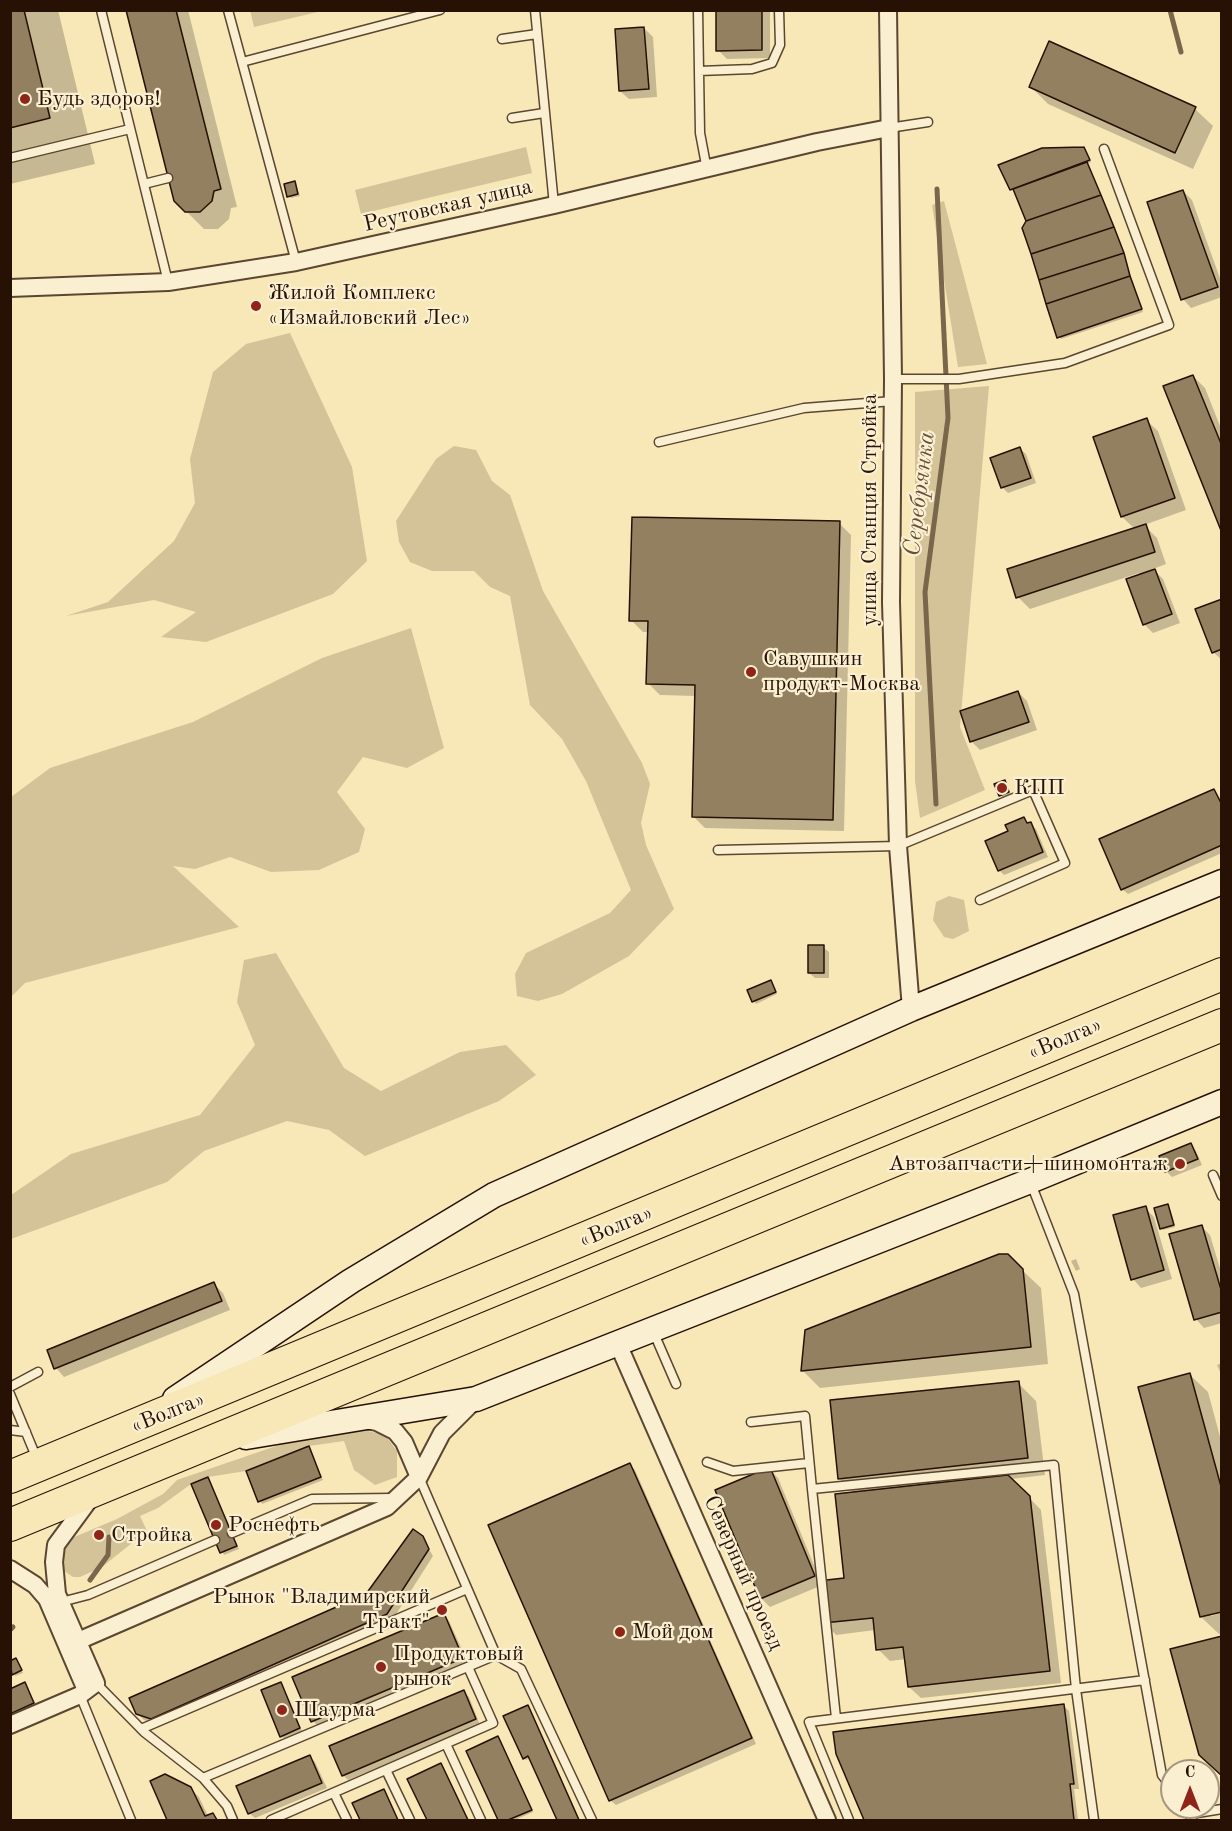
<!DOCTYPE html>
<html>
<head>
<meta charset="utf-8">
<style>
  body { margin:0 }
  #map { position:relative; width:1232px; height:1831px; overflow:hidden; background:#f8e7b7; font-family:"Old Standard TT",serif }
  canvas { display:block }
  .frame { position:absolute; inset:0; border:12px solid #261104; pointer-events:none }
  .north { position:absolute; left:1160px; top:1759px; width:60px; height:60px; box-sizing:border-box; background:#faefd0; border:2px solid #a5967e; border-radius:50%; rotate:0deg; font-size:16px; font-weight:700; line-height:24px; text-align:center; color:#261104 }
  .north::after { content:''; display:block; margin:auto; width:21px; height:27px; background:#8f2418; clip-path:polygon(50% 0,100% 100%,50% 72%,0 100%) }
</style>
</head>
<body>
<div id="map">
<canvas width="1232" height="1831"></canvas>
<div class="frame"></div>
<div class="north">С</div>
</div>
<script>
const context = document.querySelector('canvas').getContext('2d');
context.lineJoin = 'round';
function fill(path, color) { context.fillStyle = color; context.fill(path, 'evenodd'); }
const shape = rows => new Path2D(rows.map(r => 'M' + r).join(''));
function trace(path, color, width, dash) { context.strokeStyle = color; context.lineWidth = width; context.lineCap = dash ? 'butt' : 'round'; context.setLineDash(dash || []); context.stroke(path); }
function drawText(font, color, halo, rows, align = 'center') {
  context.font = font + ' "Old Standard TT",serif'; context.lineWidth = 4.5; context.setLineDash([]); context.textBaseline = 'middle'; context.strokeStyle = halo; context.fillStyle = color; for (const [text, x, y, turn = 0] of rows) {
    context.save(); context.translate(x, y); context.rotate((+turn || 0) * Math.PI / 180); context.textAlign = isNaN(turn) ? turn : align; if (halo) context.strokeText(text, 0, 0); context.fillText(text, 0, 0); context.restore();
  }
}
fill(shape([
  [250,10,322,10,322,11,254,27],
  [526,147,532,173,361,214,355,190],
  [944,201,987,364,958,367,932,205],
  [290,333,352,467,367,561,333,594,206,642,161,637,196,612,154,600,66,616,108,602,174,541,195,503,190,459,213,372,246,344],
  [989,386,960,727,985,790,920,818,915,781,915,392],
  [454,446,476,450,492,481,510,495,543,591,642,763,650,784,641,823,646,845,674,909,629,956,562,994,538,1001,517,996,515,974,526,953,610,913,631,890,586,781,562,739,530,705,510,596,490,587,474,571,432,571,410,562,399,542,396,521,436,459],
  [411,628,444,748,407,768,363,757,337,792,365,829,359,852,319,870,271,872,230,857,195,869,173,866,239,927,25,983,11,997,11,797,50,768,193,722,322,658],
  [949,896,964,900,969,931,953,939,944,937,933,920,936,902],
  [276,953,344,1068,381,1091,460,1052,506,1045,536,1075,499,1101,365,1156,329,1130,287,1121,204,1151,167,1182,11,1239,11,1195,71,1154,200,1115,255,1045,237,1002,244,960],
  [355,1428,385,1435,397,1451,397,1477,375,1485,354,1470,344,1441,309,1446,246,1471,208,1477,191,1484,158,1508,140,1516,147,1531,102,1567,80,1577,73,1577,61,1569,61,1554,72,1538,117,1519,163,1494,177,1480,311,1434]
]), '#d4c399');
fill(shape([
  [10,10,58,10,95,164,10,184],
  [128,10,188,10,237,207,231,208,229,219,218,229,204,229,175,200],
  [718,10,770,10,770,58,727,59,718,50],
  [644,28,653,37,657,97,629,99,620,91],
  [1031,87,1195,109,1213,126,1193,169,1048,104],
  [1086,151,1091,162,1087,164,1116,231,1143,312,1061,339,1027,221,1016,191,1012,189],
  [295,183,300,196,291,198,288,196],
  [1183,191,1192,200,1222,284,1222,297,1191,308,1183,299],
  [1193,376,1205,388,1222,431,1222,529],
  [1146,420,1158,431,1186,510,1144,525,1157,538,1166,564,1153,569,1163,579,1180,623,1153,633,1144,624,1139,573,1030,609,1018,597,1135,529,1122,517,1095,438],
  [1020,449,1026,454,1036,483,1008,493,1002,487],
  [839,523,851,535,844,831,705,828,693,816,696,696,660,695,648,683,649,632,643,632,631,620],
  [1222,600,1222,660,1213,652],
  [1018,692,1027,701,1037,730,980,750,972,742,961,712],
  [1004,782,1011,794,1003,798,1000,795],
  [1214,790,1222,801,1222,853,1128,894,1122,889],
  [1024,819,1036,829,1048,857,1004,875,999,870,1010,832],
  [823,947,829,952,829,978,815,978,809,973],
  [770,982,777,994,756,1004,754,1001],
  [1191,1145,1196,1151,1202,1165,1172,1177,1166,1171],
  [1168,1206,1175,1227,1163,1230,1161,1228],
  [1145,1208,1154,1217,1172,1279,1141,1288,1133,1279],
  [1201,1226,1210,1235,1222,1275,1222,1323,1204,1328,1196,1319],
  [1076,1259,1080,1269,1076,1271,1071,1261],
  [1022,1270,1041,1288,1048,1364,820,1388,802,1370],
  [214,1284,223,1293,230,1310,64,1377,56,1368],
  [1222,1363,1222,1376,1217,1365],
  [1190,1375,1208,1392,1222,1444,1222,1610,1211,1613,1211,1616,1222,1613,1222,1634,1219,1634,1201,1617],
  [1018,1383,1036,1401,1045,1475,1011,1479,1041,1510,1061,1683,921,1698,909,1687,906,1659,890,1661,878,1649,875,1630,836,1635,825,1623,820,1586,770,1607,761,1598,769,1469,778,1478,821,1582,846,1579,854,1493,839,1478],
  [309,1448,323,1480,262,1504,248,1472],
  [630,1465,635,1470,756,1744,616,1805,610,1800],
  [207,1479,239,1549,224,1555,193,1485],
  [422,1537,433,1556,393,1619,157,1724,144,1720,138,1714,367,1595],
  [444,1615,449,1621,468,1663,318,1726,313,1721],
  [16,1660,23,1673,15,1676,10,1662],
  [281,1683,302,1731,284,1738,281,1736],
  [24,1684,39,1709,10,1718,10,1690],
  [463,1691,469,1697,480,1725,348,1780,343,1775],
  [528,1706,530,1709,580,1820,559,1820,531,1758,526,1760,524,1758],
  [1064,1706,1069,1711,1079,1789,1074,1789,1078,1820,865,1820,837,1753],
  [500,1741,533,1812,515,1820,499,1820,468,1752],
  [310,1757,315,1762,327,1788,255,1818,249,1813],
  [441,1765,443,1767,469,1820,429,1820,409,1780],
  [152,1782,190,1788,199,1797,208,1816,213,1814,219,1820,168,1820],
  [386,1793,398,1820,362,1820,354,1803]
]), '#0003');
trace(shape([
  [1170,10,1181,52],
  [936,804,925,592,948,418,937,189],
  [90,1580,108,1555,109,1537],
  [10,1630,13,1627]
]), '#79664b', 5);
const building = shape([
  [10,10,24,10,50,118,10,128,10,10],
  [126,10,176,10,221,189,214,191,212,201,200,212,185,212,174,201,126,10],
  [716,10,762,10,762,50,716,51,716,10],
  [644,27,649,89,619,91,615,29,644,27],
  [1049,41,1196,107,1175,153,1029,87,1049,41],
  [1084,147,1090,160,1010,190,998,165,1042,148,1084,147],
  [1087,162,1101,195,1026,221,1013,189,1087,162],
  [295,181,298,194,287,197,284,184,295,181],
  [1183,190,1218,287,1181,300,1147,202,1183,190],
  [1101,195,1114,227,1031,254,1022,228,1026,221,1101,195],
  [1114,227,1124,253,1039,280,1031,254,1114,227],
  [1124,253,1130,276,1046,304,1039,280,1124,253],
  [1130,276,1142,309,1057,338,1046,304,1130,276],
  [1193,375,1222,446,1222,533,1163,386,1193,375],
  [1147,418,1175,498,1121,517,1093,437,1147,418],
  [1020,447,1031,478,1001,488,990,458,1020,447],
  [632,517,840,521,833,820,692,817,695,685,646,684,648,621,629,621,632,517],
  [1146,524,1155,552,1016,598,1007,569,1146,524],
  [1155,569,1172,614,1143,625,1126,579,1155,569],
  [1222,599,1222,649,1212,653,1195,609,1222,599],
  [1018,691,1029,722,970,742,960,711,1018,691],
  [1005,780,1009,792,999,796,994,784,1005,780],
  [1214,789,1222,805,1222,845,1121,890,1099,839,1214,789],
  [1024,817,1027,823,1031,822,1043,852,998,871,985,841,1008,831,1005,825,1024,817],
  [808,945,824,945,824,973,808,973,808,945],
  [771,980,776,992,752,1002,747,990,771,980],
  [1191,1143,1198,1159,1165,1172,1159,1156,1191,1143],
  [1168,1204,1174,1225,1160,1229,1154,1208,1168,1204],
  [1146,1206,1164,1270,1131,1280,1113,1215,1146,1206],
  [1202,1225,1222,1293,1222,1312,1194,1320,1169,1234,1202,1225],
  [999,1254,1008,1254,1023,1269,1031,1347,801,1371,805,1330,999,1254],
  [214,1282,222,1301,54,1369,47,1350,214,1282],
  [1190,1373,1222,1490,1222,1612,1200,1617,1138,1387,1190,1373],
  [1019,1381,1028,1458,838,1479,830,1400,1019,1381],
  [309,1446,321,1477,258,1502,246,1471,309,1446],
  [630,1463,752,1738,609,1801,488,1525,630,1463],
  [770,1467,815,1576,760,1599,715,1490,770,1467],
  [1008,1475,1030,1496,1050,1671,908,1687,903,1647,876,1650,873,1618,823,1623,818,1581,844,1578,835,1494,1008,1475],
  [208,1477,237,1546,220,1553,191,1484,208,1477],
  [413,1529,423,1536,429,1549,387,1614,151,1719,136,1714,129,1698,366,1594,413,1529],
  [444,1613,463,1658,311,1722,292,1677,444,1613],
  [1222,1636,1222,1776,1199,1755,1170,1649,1222,1636],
  [16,1658,22,1670,12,1675,10,1661,16,1658],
  [25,1682,34,1703,10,1714,10,1689,25,1682],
  [281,1682,300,1728,280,1737,261,1690,281,1682],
  [464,1690,476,1719,342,1776,329,1746,464,1690],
  [1064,1704,1074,1784,1070,1784,1074,1820,864,1820,836,1754,833,1732,1064,1704],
  [528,1705,579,1820,557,1820,528,1756,523,1759,503,1716,528,1705],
  [498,1736,532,1810,508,1820,498,1820,466,1751,498,1736],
  [310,1755,322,1783,248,1814,236,1786,310,1755],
  [441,1763,468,1820,427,1820,407,1779,441,1763],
  [165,1774,191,1787,205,1816,213,1813,217,1820,167,1820,150,1781,165,1774],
  [384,1789,398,1820,360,1820,352,1803,384,1789]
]);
fill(building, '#938061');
trace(building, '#261104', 1.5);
const lane = shape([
  [101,10,168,282],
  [228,10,296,262],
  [535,10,554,205],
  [698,10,700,133,707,170],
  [502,39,537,34],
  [242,62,440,10],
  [699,71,752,69,772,63,780,45,779,10],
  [512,118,544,113],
  [889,128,928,122],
  [10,158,130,129],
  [144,184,168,178],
  [893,379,959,379,1065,363,1169,325,1104,149],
  [659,442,804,408,893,401],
  [718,850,898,846,1033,790,1065,863,980,900],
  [1213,1175,1222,1196],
  [1030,1181,1074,1294,1162,1775,1172,1788],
  [653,1331,676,1384],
  [10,1387,38,1372],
  [10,1394,37,1459],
  [751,1422,805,1416,812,1489],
  [10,1430,26,1432],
  [707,1462,733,1471,809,1463],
  [419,1477,496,1655,521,1669,592,1820],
  [232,1533,312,1499,393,1498],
  [61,1602,88,1595,215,1540],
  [96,1683,144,1732,203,1778,496,1655],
  [80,1695,131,1820],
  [836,1718,812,1489,1054,1465,1076,1689,1094,1820],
  [141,1729,467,1589],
  [446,1744,481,1820],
  [386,1770,410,1820],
  [203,1778,227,1806,233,1820],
  [334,1793,347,1820],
  [1186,1807,1192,1820],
  [1191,1814,1222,1809],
  [271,1820,493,1723,468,1667],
  [849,1820,809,1722,1145,1680]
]);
const street = shape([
  [888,10,893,379,891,602,898,846,911,1009],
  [10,288,168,282,296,262,554,205,817,142,889,128],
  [618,1344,827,1820],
  [365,1420,377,1422,395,1431,404,1442,419,1477],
  [10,1569,35,1585,47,1599,86,1690],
  [78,1641,387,1507,419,1477,442,1433,475,1400],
  [10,1725,80,1695,96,1683,57,1594,54,1562,56,1545,92,1496]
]);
const secondary = shape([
  [175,1399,351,1281,494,1195,911,1009,1222,882],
  [246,1437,476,1399,1030,1181,1222,1102]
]);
const highway = shape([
  [10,1477,1222,974],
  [10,1525,1222,1025]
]);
trace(lane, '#5a4631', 11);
trace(street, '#5a4631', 20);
trace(secondary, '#261104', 27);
trace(highway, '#261104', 34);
trace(lane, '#faefd0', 8);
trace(street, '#faefd0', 16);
trace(secondary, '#faefd0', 24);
trace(highway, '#f8e7b7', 32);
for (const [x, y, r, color] of [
  [25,99,6,"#8f2418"],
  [256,306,6,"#8f2418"],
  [751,672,6,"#8f2418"],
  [1002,788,6,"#8f2418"],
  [1180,1164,6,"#8f2418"],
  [216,1525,6,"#8f2418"],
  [99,1535,6,"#8f2418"],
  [442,1610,6,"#8f2418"],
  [620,1632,6,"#8f2418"],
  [381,1667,6,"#8f2418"],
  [282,1710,6,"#8f2418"]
]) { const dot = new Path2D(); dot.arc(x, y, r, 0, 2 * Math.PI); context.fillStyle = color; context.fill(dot); trace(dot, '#faefd0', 2); }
drawText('22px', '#261104', '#faefd0', [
  ["Будь здоров!",37,99],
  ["Жилой Комплекс",268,293],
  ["«Измайловский Лес»",268,318],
  ["Савушкин",763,659],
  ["продукт-Москва",763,684],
  ["КПП",1014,788],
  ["Автозапчасти+шиномонтаж",1168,1164,"right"],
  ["Роснефть",228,1525],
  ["Стройка",111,1535],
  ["Рынок \"Владимирский",430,1597,"right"],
  ["Тракт\"",430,1622,"right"],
  ["Мой дом",632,1632],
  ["Продуктовый",393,1654],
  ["рынок",393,1679],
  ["Шаурма",294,1710]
], 'left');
drawText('22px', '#261104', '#faefd0', [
  ["Реутовская улица",448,206,-13],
  ["улица Станция Стройка",870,510,-90],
  ["«Волга»",1065,1039,-23],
  ["«Волга»",616,1227,-23],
  ["«Волга»",168,1413,-22],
  ["Северный проезд",743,1573,66]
]);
drawText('italic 24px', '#655039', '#faefd0', [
  ["Серебрянка",920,494,-83]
]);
</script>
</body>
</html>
